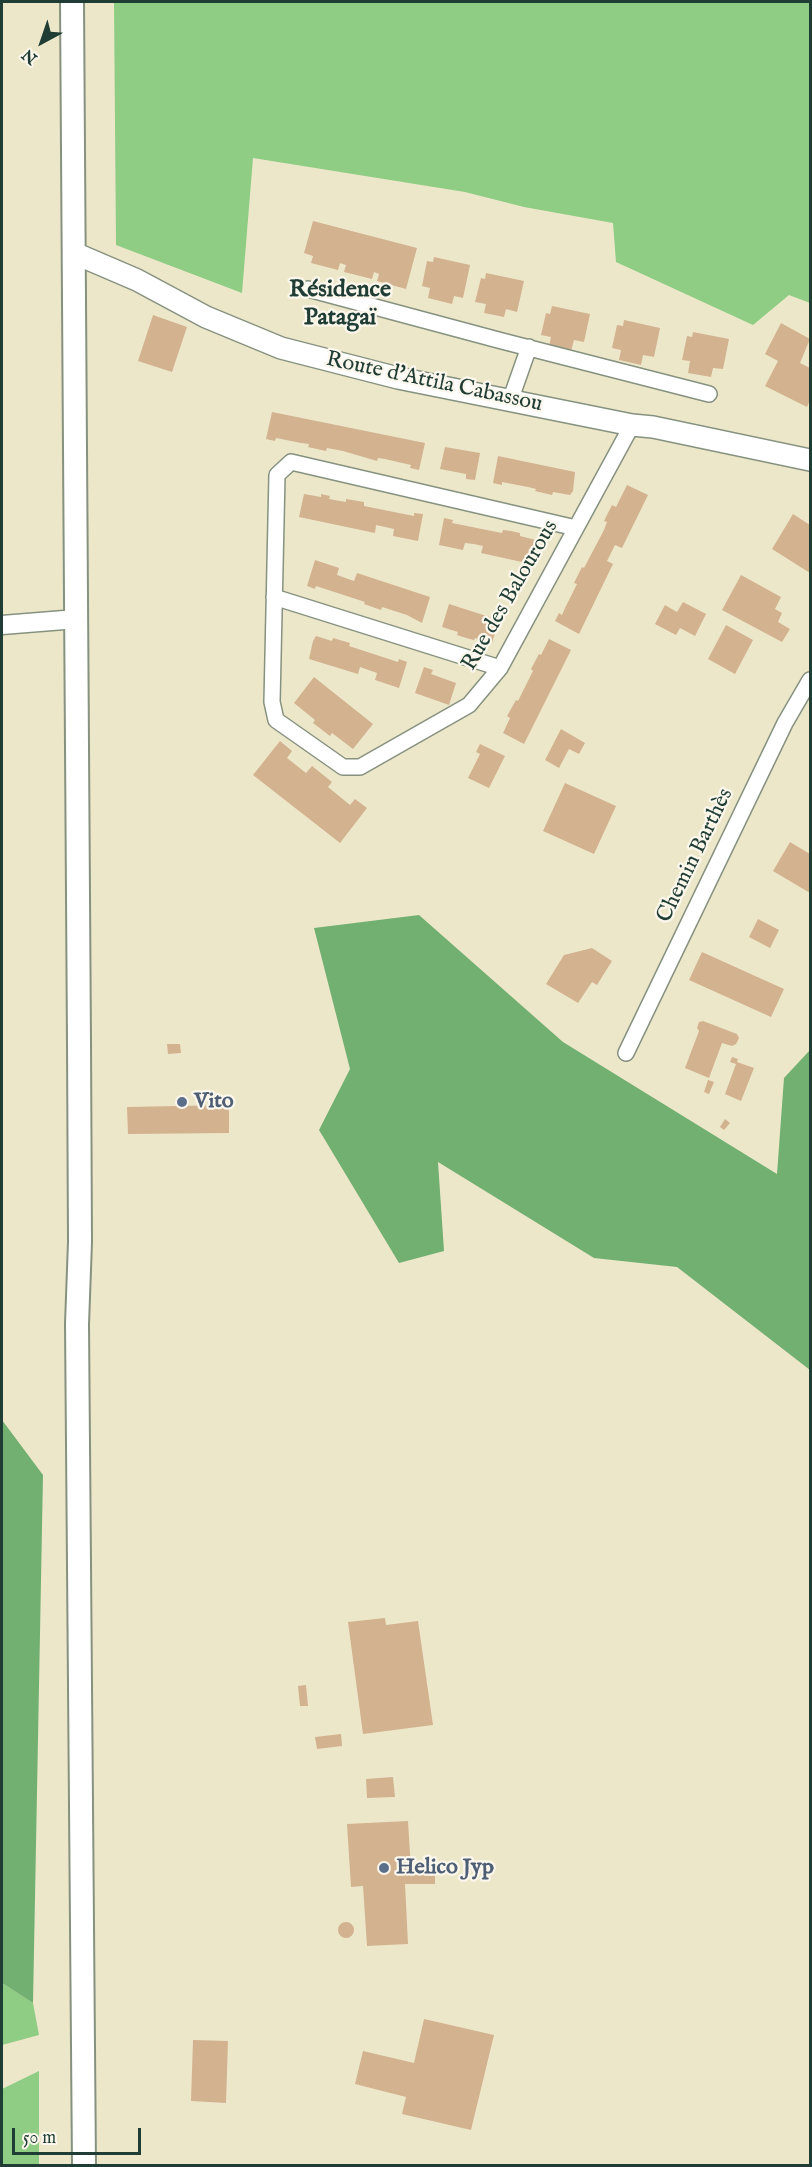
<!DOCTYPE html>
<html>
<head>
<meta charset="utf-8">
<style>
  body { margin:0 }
  #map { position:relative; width:812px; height:2167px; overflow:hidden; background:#ede7ca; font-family:"IM FELL English",serif }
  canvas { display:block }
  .frame { position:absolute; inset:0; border:3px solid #1f3d34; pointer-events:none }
  .north { position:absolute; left:12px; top:12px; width:60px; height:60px; -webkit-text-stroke:4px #fbf7ec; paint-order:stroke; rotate:220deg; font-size:16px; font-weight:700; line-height:24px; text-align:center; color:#1f3d34 }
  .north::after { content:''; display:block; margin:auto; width:21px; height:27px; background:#1f3d34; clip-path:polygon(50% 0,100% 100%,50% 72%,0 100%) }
  .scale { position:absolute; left:12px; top:2128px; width:129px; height:27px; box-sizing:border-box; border:3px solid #1f3d34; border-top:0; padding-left:8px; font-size:18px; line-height:21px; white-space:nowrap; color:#1f3d34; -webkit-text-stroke:4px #fbf7ec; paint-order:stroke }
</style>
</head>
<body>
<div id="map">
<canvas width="812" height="2167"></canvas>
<div class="frame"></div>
<div class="north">N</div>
<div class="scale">50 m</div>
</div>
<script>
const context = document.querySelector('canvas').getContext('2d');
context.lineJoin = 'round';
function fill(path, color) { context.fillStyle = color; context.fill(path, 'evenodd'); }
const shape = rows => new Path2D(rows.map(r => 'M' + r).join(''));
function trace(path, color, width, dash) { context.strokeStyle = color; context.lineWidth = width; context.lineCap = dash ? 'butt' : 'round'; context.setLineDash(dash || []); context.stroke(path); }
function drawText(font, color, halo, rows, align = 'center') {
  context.font = font + ' "IM FELL English",serif'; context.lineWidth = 4.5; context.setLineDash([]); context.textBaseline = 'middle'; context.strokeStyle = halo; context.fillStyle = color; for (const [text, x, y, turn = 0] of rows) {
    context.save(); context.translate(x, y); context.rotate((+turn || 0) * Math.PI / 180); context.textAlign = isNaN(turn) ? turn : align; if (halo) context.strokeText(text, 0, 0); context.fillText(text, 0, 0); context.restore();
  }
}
fill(shape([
  [114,2,810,2,810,303,789,295,753,325,616,262,613,223,524,207,465,192,253,158,242,293,116,245],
  [2,1983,33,2003,39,2035,2,2045],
  [39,2071,39,2165,2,2165,2,2089]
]), '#8ecd83');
fill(shape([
  [419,915,563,1042,777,1174,784,1078,810,1050,810,1370,677,1267,594,1258,438,1162,444,1251,399,1263,319,1130,350,1069,314,928],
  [2,1420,43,1475,33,2003,2,1983]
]), '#72b071');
fill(shape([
  [313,221,417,248,406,289,377,281,379,274,374,272,372,279,344,272,346,265,340,263,338,270,311,263,313,256,304,253],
  [434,257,470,265,463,298,454,296,452,304,428,298,430,288,422,286,427,261,433,262],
  [486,273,524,281,517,312,506,309,504,317,484,313,486,304,475,302,481,278,485,279],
  [552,306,590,314,584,342,574,340,571,351,549,346,551,337,541,335,546,313,550,314],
  [153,315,187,327,172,372,138,361],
  [624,320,660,328,654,357,643,355,641,365,619,360,621,350,612,348,617,325,623,326],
  [781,323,810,339,800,363,810,368,810,400,807,407,765,386,778,361,765,354],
  [693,332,729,339,723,369,713,368,711,377,688,373,690,361,682,360,687,336,692,337],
  [272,412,425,443,419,470,410,468,411,465,385,459,378,458,377,461,343,451,327,448,326,451,308,447,309,444,301,443,276,438,275,441,266,439],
  [445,447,480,453,475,480,466,479,466,474,440,469],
  [498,456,575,472,573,491,570,495,553,492,552,495,535,491,536,489,528,487,502,482,502,485,493,483],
  [627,485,648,495,622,548,615,545,607,561,613,564,579,634,555,621,559,613,562,615,565,608,577,584,574,583,582,567,584,568,604,530,607,522,604,521,612,505,616,507],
  [304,494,321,497,321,494,330,496,329,499,346,502,346,499,364,502,364,506,414,516,414,513,423,514,418,541,393,536,394,529,376,525,375,533,299,517],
  [793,514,810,525,810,573,772,549],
  [444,518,453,520,452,523,502,533,503,530,511,531,520,533,520,536,536,540,534,557,531,564,481,553,483,546,474,544,465,543,463,550,439,545],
  [315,560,339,568,337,575,354,581,357,573,430,597,422,623,407,615,382,607,381,610,364,604,365,602,316,586,315,589,307,586],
  [741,575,781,597,775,609,782,613,778,622,790,629,782,642,722,610],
  [683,602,706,614,695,636,680,628,676,635,655,624,665,605,677,612],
  [449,604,499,620,492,643,475,638,474,640,466,638,457,635,458,632,442,627],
  [726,625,753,640,735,674,708,659],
  [316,636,332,641,333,638,350,643,349,646,398,662,399,659,407,662,399,688,375,680,377,673,360,667,358,674,309,659,313,641],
  [549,639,571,650,524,744,503,733,510,718,507,716,516,700,518,701,533,671,531,669,539,654,541,655],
  [424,667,433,670,431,674,456,683,449,705,415,693],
  [314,677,373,724,353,749,332,733,330,736,313,723,315,720,294,703],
  [561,729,585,743,579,754,569,749,559,768,545,760],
  [280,741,292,751,287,758,306,773,312,766,332,782,328,787,350,805,355,799,367,808,340,843,253,775],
  [480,744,505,756,489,788,468,778,480,754,476,752],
  [565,783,616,806,594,854,543,831],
  [790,842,810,854,810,893,773,871],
  [758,919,779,930,770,948,749,937],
  [592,948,612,961,597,985,592,982,578,1003,546,984,564,955],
  [702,952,784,989,771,1017,689,980],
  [703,1021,737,1034,739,1038,736,1044,732,1046,722,1043,709,1078,685,1068,699,1031,697,1028,699,1022],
  [167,1044,180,1044,181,1053,168,1054],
  [732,1057,738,1059,737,1062,754,1068,741,1101,725,1094,736,1064,730,1062],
  [708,1080,714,1082,709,1094,704,1092],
  [229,1105,229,1133,128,1134,127,1107],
  [725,1119,730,1123,724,1130,720,1127],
  [385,1618,386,1625,418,1621,433,1725,363,1734,348,1622],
  [306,1685,308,1706,300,1706,298,1686],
  [341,1734,342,1746,317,1749,315,1737],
  [393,1777,395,1797,367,1798,366,1779],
  [408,1821,411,1870,435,1871,435,1884,405,1884,408,1944,367,1946,363,1886,351,1887,347,1824],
  '338 1930a8 8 0 1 1 16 0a8 8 0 1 1-16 0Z',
  [424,2019,494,2035,471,2130,402,2114,406,2097,355,2084,363,2051,414,2063],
  [193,2040,228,2041,226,2103,191,2101]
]), '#d3b28f');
const minor = shape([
  [308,289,502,341,709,394],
  [510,401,529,347],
  [576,528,291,462,277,475,272,702,276,720,343,767,360,767,469,705,500,668,576,528,632,425],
  [274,597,500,668],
  [626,1053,785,723,810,680]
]);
const tertiary = shape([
  [2,625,77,619]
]);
const secondary = shape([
  [74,253,137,280,206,317,281,348,398,378,632,425,653,427,810,460]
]);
const primary = shape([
  [72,2,79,1043,80,1242,77,1324,84,2166]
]);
trace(minor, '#86927f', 18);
trace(tertiary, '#86927f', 21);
trace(secondary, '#86927f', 24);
trace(primary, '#86927f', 26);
trace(minor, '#fff', 15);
trace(tertiary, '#fff', 18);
trace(secondary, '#fff', 21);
trace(primary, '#fff', 22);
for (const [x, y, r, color] of [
  [182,1102,6,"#5c6f8a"],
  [384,1868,6,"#5c6f8a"]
]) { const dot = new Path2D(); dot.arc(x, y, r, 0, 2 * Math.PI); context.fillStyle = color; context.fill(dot); trace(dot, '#fbf7ec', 2); }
drawText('22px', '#1f3d34', '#fbf7ec', [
  ["Route d'Attila Cabassou",434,383,12],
  ["Rue des Balourous",511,596,-60],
  ["Chemin Barthès",696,856,-64]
]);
drawText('bold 22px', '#4e5e75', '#fbf7ec', [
  ["Vito",194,1102],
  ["Helico Jyp",396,1868]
], 'left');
drawText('bold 24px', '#1f3d34', '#fbf7ec', [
  ["Résidence",340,291],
  ["Patagaï",340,319]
]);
</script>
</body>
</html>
